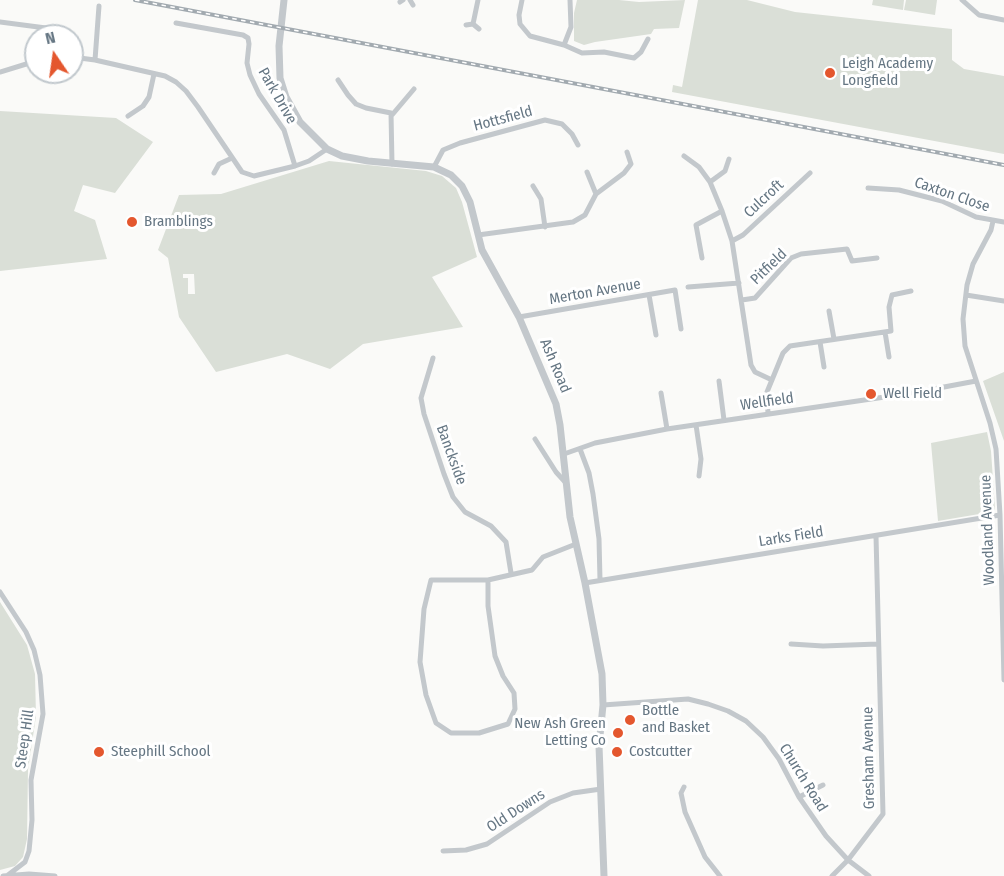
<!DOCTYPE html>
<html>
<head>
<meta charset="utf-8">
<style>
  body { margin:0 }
  #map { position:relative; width:1004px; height:876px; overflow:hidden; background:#fafaf8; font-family:"Fira Sans Condensed",sans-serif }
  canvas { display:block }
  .north { position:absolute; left:24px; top:24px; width:60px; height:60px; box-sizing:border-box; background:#fff; border:2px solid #c1c8cd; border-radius:50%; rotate:347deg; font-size:16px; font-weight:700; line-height:24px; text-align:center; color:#657683 }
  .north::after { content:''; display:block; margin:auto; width:21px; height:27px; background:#e4572e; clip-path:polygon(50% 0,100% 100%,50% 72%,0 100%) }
</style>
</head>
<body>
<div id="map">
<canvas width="1004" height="876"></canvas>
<div class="north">N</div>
</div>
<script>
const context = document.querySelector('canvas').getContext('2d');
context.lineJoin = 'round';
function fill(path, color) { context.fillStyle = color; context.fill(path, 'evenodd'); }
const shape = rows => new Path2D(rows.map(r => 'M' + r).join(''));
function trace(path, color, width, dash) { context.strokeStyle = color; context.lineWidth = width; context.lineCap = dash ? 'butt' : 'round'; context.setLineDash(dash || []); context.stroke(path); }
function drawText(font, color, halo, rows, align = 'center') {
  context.font = font + ' "Fira Sans Condensed",sans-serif'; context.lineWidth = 6; context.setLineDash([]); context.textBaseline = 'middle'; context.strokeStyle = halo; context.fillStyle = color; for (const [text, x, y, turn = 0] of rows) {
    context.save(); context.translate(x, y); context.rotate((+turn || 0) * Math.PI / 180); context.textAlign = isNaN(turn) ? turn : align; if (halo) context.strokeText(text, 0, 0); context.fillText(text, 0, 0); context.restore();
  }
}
fill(shape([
  [577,0,619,0,639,2,685,0,679,28,654,29,651,34,595,42,584,45,574,41,574,13],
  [698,0,747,0,795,12,952,29,952,60,964,69,1004,76,1004,154,672,92,673,85,682,87],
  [873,0,904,0,903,10,872,5],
  [906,0,937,0,935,15,904,10],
  [0,111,116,118,153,142,115,193,83,185,74,211,95,220,107,259,0,271],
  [329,161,426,171,442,176,456,188,462,202,477,257,432,277,463,327,363,344,330,369,287,354,216,372,179,317,168,258,158,250,179,195,221,194],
  [183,274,194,274,195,294,188,294,188,278,183,278],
  [1004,372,1004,441,983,381],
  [987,432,991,451,995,509,991,512,938,521,931,443],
  [0,602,27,645,35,674,36,716,28,770,27,839,23,857,15,866,0,870]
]), '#dadfd7');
trace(shape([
  [410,0,413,5],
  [522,0,519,15,520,24,530,36,564,45,582,53,604,52,634,58,641,52,648,39],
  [962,0,979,15,1004,20],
  [400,2,403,0],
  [0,22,46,28,59,36],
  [176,23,243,35,248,38,249,44,247,63,250,75,259,94,284,130,295,166],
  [473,24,478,0],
  [466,25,473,24,479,29],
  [564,45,571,27,570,0],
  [72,57,95,60,165,76,176,82,186,91,198,107,242,172,254,176,295,166,309,161,327,149],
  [95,60,99,6],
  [0,72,36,61],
  [338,80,348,95,356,104,366,108,391,113,392,164],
  [392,115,414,89],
  [128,116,143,106,149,97,154,74],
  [684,156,699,167,710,182,722,211,732,241,751,365,755,372,772,380],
  [434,167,443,150,460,143,545,120,562,124,572,134,578,145],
  [214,173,219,164,232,158],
  [710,182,725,171,729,159],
  [533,186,541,199,545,227],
  [868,188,899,190,942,201,976,217,1004,222],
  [596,194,624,173,631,164,627,152],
  [993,221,991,230,973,264,967,285,963,319,965,346,990,423,996,449,1000,515,1004,680],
  [478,235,573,222,585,215,596,194,587,172],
  [732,241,743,235,810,173],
  [702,258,696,225,722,211],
  [688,287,739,283],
  [649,295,656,335],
  [966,295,1004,301],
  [742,300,755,298,791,258,801,254,847,249,852,261,877,258],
  [829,311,834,339],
  [519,317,675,290,681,329],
  [885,332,889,357],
  [820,342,824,367],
  [433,358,421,398,424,414,444,474,453,497,465,512,491,526,506,542,511,573],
  [719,381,724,420],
  [661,393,667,429],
  [768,414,767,392,783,353,790,346,891,331,889,307,892,295,911,291],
  [696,425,701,459,699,476],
  [535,439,556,472,566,483],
  [580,449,589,473,593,494,599,539,600,580],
  [564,454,595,443,667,429,912,393,976,381],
  [488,580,488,606,495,656,503,676,514,693,515,709,508,724,479,733,451,733,436,723,426,695,420,662,424,609,431,580,488,580,532,570,543,557,576,544],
  [585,583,1000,515],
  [0,592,26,632,34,650,40,675,43,714,31,780,32,820,29,851,25,862,8,875],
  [791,644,823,646,878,644],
  [603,705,688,699,708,704,728,711,746,721,763,737,779,759,799,797,826,836,848,860,869,876],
  [684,787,681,793,685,812,705,857,720,876],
  [799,797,823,785],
  [443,851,466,850,487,844,550,802,573,793,601,789],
  [3,876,29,874,55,876],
  [832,876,848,860,883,814,876,536]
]), '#c3c8cc', 5);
trace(shape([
  [284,0,279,46,280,78,286,97,300,122,327,149,342,156,368,161,434,167,451,175,462,186,470,202,482,250,519,317,556,404,560,425,570,517,585,583,602,674,603,705,599,746,604,876]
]), '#c3c8cc', 7);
const rail = shape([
  [135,0,1004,165]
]);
trace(rail, '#a2aab0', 4);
trace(rail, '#fff', 1.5, [4.5]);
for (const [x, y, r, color] of [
  [830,73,6,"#e4572e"],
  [132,222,6,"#e4572e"],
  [871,394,6,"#e4572e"],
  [630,720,6,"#e4572e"],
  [618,733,6,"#e4572e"],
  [99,752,6,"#e4572e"],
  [617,752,6,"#e4572e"]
]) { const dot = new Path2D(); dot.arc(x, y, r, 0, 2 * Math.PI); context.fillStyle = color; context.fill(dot); trace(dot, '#fff', 2); }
drawText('15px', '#657683', '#fff', [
  ["Leigh Academy",842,64],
  ["Longfield",842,81],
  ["Bramblings",144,222],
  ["Well Field",883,394],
  ["Bottle",642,711],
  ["and Basket",642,728],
  ["New Ash Green",606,724,"right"],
  ["Letting Co",606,741,"right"],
  ["Steephill School",111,752],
  ["Costcutter",629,752]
], 'left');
drawText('15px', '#657683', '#fff', [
  ["Park Drive",277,96,60],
  ["Hottsfield",503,119,-15],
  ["Caxton Close",952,195,19],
  ["Culcroft",764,199,-43],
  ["Pitfield",769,267,-44],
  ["Merton Avenue",595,292,-10],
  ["Ash Road",555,366,67],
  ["Wellfield",767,402,-8],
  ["Banckside",451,455,70],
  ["Woodland Avenue",988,530,-92],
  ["Larks Field",791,537,-9],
  ["Steep Hill",25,739,-82],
  ["Gresham Avenue",869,758,-91],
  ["Church Road",803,778,58],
  ["Old Downs",516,811,-33]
]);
</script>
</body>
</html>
